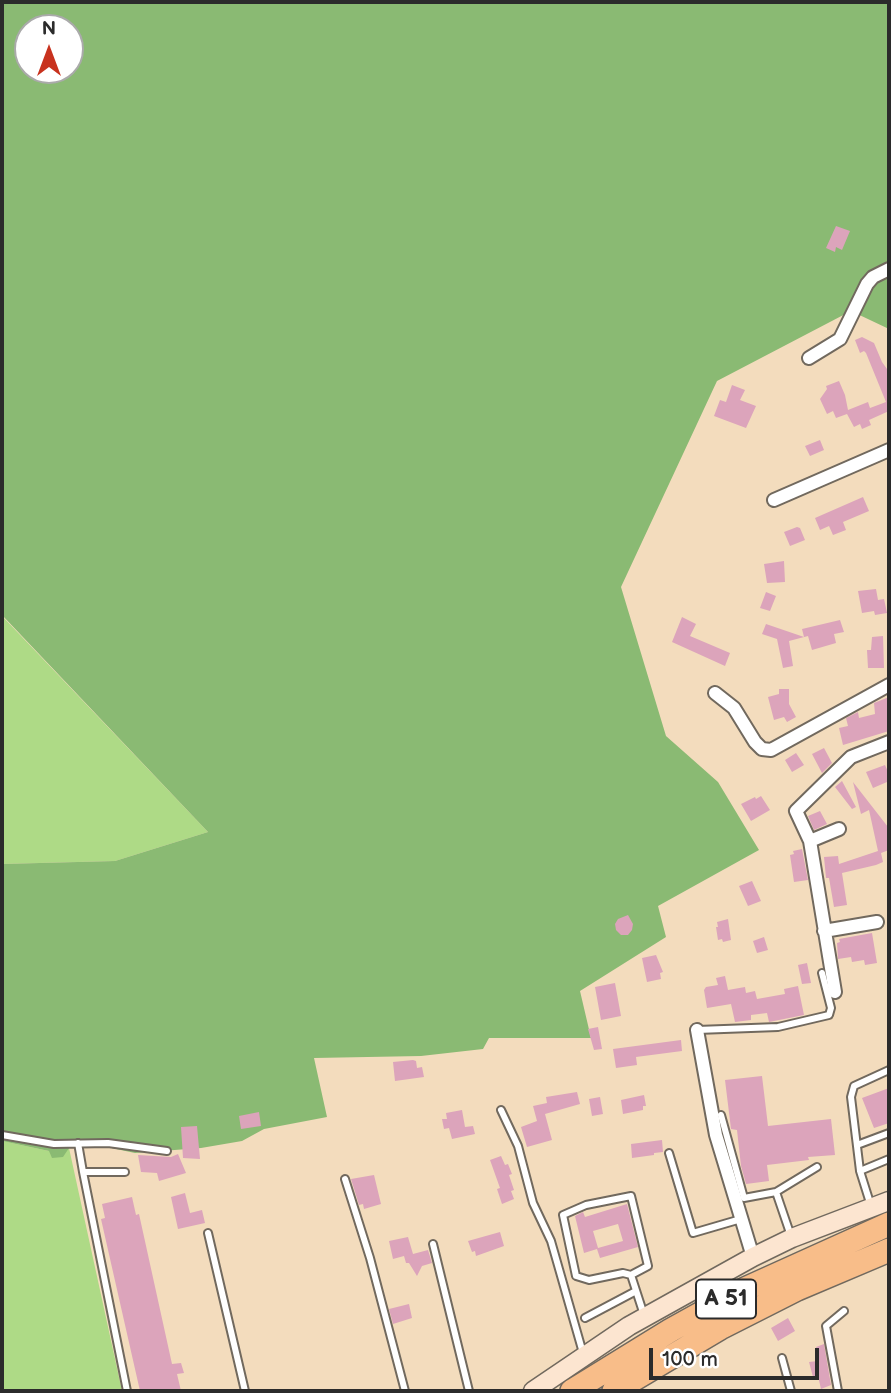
<!DOCTYPE html>
<html>
<head>
<meta charset="utf-8">
<style>
  body { margin:0 }
  #map { position:relative; width:891px; height:1393px; overflow:hidden; background:#f3dcbd; font-family:"Balsamiq Sans",sans-serif }
  canvas { display:block }
  .frame { position:absolute; inset:0; border:4px solid #2b2b2b; pointer-events:none }
  .north { position:absolute; left:14px; top:14px; width:70px; height:70px; box-sizing:border-box; background:#fff; border:2px solid #aaa; border-radius:50%; rotate:0deg; font-size:19px; font-weight:700; line-height:28px; text-align:center; color:#2b2b2b }
  .north::after { content:''; display:block; margin:auto; width:24px; height:32px; background:#c8321e; clip-path:polygon(50% 0,100% 100%,50% 72%,0 100%) }
  .scale { position:absolute; left:649px; top:1348px; width:170px; height:32px; box-sizing:border-box; border:4px solid #2b2b2b; border-top:0; padding-left:9px; font-size:21px; line-height:24px; white-space:nowrap; color:#2b2b2b; -webkit-text-stroke:5px #fff; paint-order:stroke }
</style>
</head>
<body>
<div id="map">
<canvas width="891" height="1393"></canvas>
<div class="frame"></div>
<div class="north">N</div>
<div class="scale">100 m</div>
</div>
<script>
const context = document.querySelector('canvas').getContext('2d');
context.lineJoin = 'round';
function fill(path, color) { context.fillStyle = color; context.fill(path, 'evenodd'); }
const shape = rows => new Path2D(rows.map(r => 'M' + r).join(''));
function trace(path, color, width, dash) { context.strokeStyle = color; context.lineWidth = width; context.lineCap = dash ? 'butt' : 'round'; context.setLineDash(dash || []); context.stroke(path); }
function drawText(font, color, halo, rows, align = 'center') {
  context.font = font + ' "Balsamiq Sans",sans-serif'; context.lineWidth = 6; context.setLineDash([]); context.textBaseline = 'middle'; context.strokeStyle = halo; context.fillStyle = color; for (const [text, x, y, turn = 0] of rows) {
    context.save(); context.translate(x, y); context.rotate((+turn || 0) * Math.PI / 180); context.textAlign = isNaN(turn) ? turn : align; if (halo) context.strokeText(text, 0, 0); context.fillText(text, 0, 0); context.restore();
  }
}
fill(shape([
  [2,616,208,832,115,861,2,864],
  [2,1141,49,1151,69,1148,122,1391,2,1391]
]), '#aeda86');
fill(shape([
  [2,2,889,2,889,329,851,311,717,381,621,587,666,736,718,782,759,850,658,906,666,937,580,991,591,1038,489,1038,483,1049,421,1056,314,1058,327,1117,264,1129,242,1141,201,1148,135,1153,102,1146,69,1148,63,1157,52,1158,49,1151,2,1141,2,864,115,861,208,832,2,615],
  [28,28,70,28,70,70,28,70]
]), '#8aba73');
fill(shape([
  [836,226,850,231,842,250,836,247,835,252,826,248],
  [862,337,874,343,882,362,887,369,889,368,889,411,869,420,871,425,862,429,860,424,854,427,847,414,836,418,833,411,827,414,820,399,827,389,826,386,839,381,845,395,848,410,868,402,870,408,886,402,866,353,864,351,860,353,855,340],
  [732,385,745,390,740,400,756,406,746,428,714,416,720,400,726,402],
  [820,440,824,450,810,456,805,446],
  [863,497,869,511,843,522,846,530,833,535,829,526,820,530,815,518],
  [797,527,800,528,805,540,790,546,784,532],
  [784,561,785,582,767,583,764,564],
  [876,589,878,600,884,599,887,613,875,615,874,611,862,613,858,591],
  [766,592,776,596,770,611,760,608],
  [682,617,696,624,690,636,730,653,725,666,672,642],
  [840,620,844,632,834,634,836,643,812,650,808,636,789,641,793,666,783,668,777,639,762,634,766,624,804,637,802,629],
  [883,636,884,668,868,668,867,650,871,650,872,637],
  [779,689,789,689,789,704,796,717,787,722,784,717,774,720,768,697,779,694],
  [889,697,889,731,843,745,839,728,848,726,846,718,858,712,859,718,875,714,874,703],
  [824,748,832,763,822,773,812,754],
  [796,753,804,765,792,772,785,760],
  [885,765,889,774,887,782,873,788,866,772],
  [842,781,856,807,852,809,835,787],
  [853,782,888,827,889,850,881,853,883,862,876,865,842,873,847,905,834,907,829,878,826,878,824,857,838,856,839,864,878,851,869,810,861,814],
  [761,796,770,810,751,821,741,804,755,797,756,799],
  [820,811,827,824,814,830,808,816],
  [802,849,808,880,794,882,790,855,794,854,793,851],
  [752,881,761,901,748,906,739,886],
  [628,915,633,924,632,930,628,935,621,935,616,930,615,924,618,919],
  [728,919,731,940,723,942,722,939,718,940,716,927,718,927,717,922],
  [872,933,877,963,865,965,864,960,852,962,851,957,838,959,837,943,840,942,839,939],
  [764,937,768,950,757,953,753,941],
  [656,955,663,972,660,973,661,979,647,982,642,958],
  [807,963,811,983,802,984,798,965],
  [725,976,728,990,745,987,746,993,755,991,757,999,785,994,784,989,798,986,804,1015,769,1022,767,1013,751,1015,751,1020,735,1022,731,1004,707,1008,704,990,706,987,718,985,716,978],
  [615,983,621,1016,601,1020,595,987],
  [598,1027,602,1049,594,1050,588,1029],
  [681,1040,682,1051,636,1057,637,1065,616,1068,613,1049],
  [413,1060,416,1061,417,1068,422,1067,424,1077,395,1081,393,1062],
  [762,1076,768,1126,831,1119,835,1155,808,1157,809,1160,767,1165,769,1181,746,1184,741,1166,737,1130,731,1129,725,1080],
  [889,1088,889,1123,874,1128,862,1098],
  [577,1092,580,1104,545,1114,552,1140,527,1147,521,1127,537,1121,533,1106,547,1103,546,1097],
  [644,1095,646,1106,643,1106,643,1110,623,1114,621,1100],
  [600,1097,603,1114,592,1116,589,1099],
  [462,1110,465,1127,473,1126,475,1134,452,1139,449,1128,444,1129,442,1119,447,1119,446,1113],
  [259,1112,261,1126,241,1129,239,1116],
  [197,1126,200,1159,183,1158,181,1127],
  [662,1140,663,1152,654,1153,654,1155,632,1158,631,1144],
  [178,1154,186,1173,159,1181,157,1173,141,1172,138,1155,171,1157],
  [501,1156,505,1165,508,1164,512,1174,509,1175,514,1190,511,1191,514,1199,502,1204,497,1189,500,1188,490,1160],
  [374,1175,381,1204,364,1209,363,1204,359,1205,351,1179],
  [185,1193,190,1213,202,1210,205,1223,178,1229,171,1197],
  [132,1197,136,1215,139,1214,172,1364,181,1363,184,1373,177,1374,181,1391,140,1391,101,1219,105,1218,102,1204],
  [627,1204,638,1247,600,1258,597,1249,584,1253,575,1216,583,1212,585,1217],
  [618,1224,623,1241,598,1248,593,1231],
  [500,1232,504,1246,476,1256,475,1251,472,1252,468,1241],
  [408,1237,413,1254,428,1250,432,1263,422,1266,417,1276,409,1263,406,1263,404,1256,393,1259,389,1241],
  [409,1304,412,1318,393,1324,389,1309],
  [788,1318,795,1331,778,1341,771,1328],
  [824,1344,831,1385,821,1389,818,1376,813,1377,809,1362,818,1361,816,1347]
]), '#dca4bb');
const lane = shape([
  [697,1030,778,1027,829,1015,831,1008,822,973],
  [501,1110,518,1146,533,1203,551,1241,583,1353],
  [721,1115,744,1198,776,1192,817,1167],
  [2,1135,54,1144,108,1143,167,1151],
  [78,1143,83,1172,125,1172],
  [857,1145,889,1133],
  [669,1153,693,1233,741,1219],
  [860,1171,889,1159],
  [83,1172,127,1391],
  [345,1179,370,1258,405,1391],
  [776,1192,791,1236],
  [631,1196,648,1266,631,1275,623,1273,589,1280,576,1276,563,1215,586,1205,631,1196],
  [871,1206,860,1171,851,1097,854,1086,889,1070],
  [208,1233,245,1391],
  [433,1244,469,1391],
  [631,1275,644,1315],
  [585,1318,636,1291],
  [782,1358,791,1391],
  [838,1391,826,1326,844,1311]
]);
const street = shape([
  [809,358,840,339,867,284,873,277,889,269],
  [774,500,889,450],
  [715,693,734,708,755,742,762,749,771,750,889,685],
  [810,841,839,829],
  [824,931,877,922],
  [835,992,810,841,796,811,851,757,889,742],
  [697,1030,716,1135,753,1257]
]);
const secondary = shape([
  [533,1391,629,1326,753,1257,792,1238,889,1201]
]);
const highway = shape([
  [572,1391,671,1330,745,1289,889,1224],
  [614,1391,720,1328,797,1289,889,1250]
]);
trace(lane, '#71695e', 10);
trace(street, '#71695e', 16);
trace(secondary, '#71695e', 21);
trace(highway, '#71695e', 26);
trace(lane, '#fff', 6);
trace(street, '#fff', 12);
trace(secondary, '#fce5d0', 18);
trace(highway, '#f8bd89', 23);
for (const [x, y, w] of [
  [726,1299,60]
]) { const box = new Path2D(); box.roundRect(x - w / 2, y - 19.5, w, 39, 5); context.fillStyle = '#fff'; context.fill(box); trace(box, '#2b2b2b', 2); }
drawText('bold 23px', '#2b2b2b', null, [
  ["A 51",726,1299]
]);
</script>
</body>
</html>
